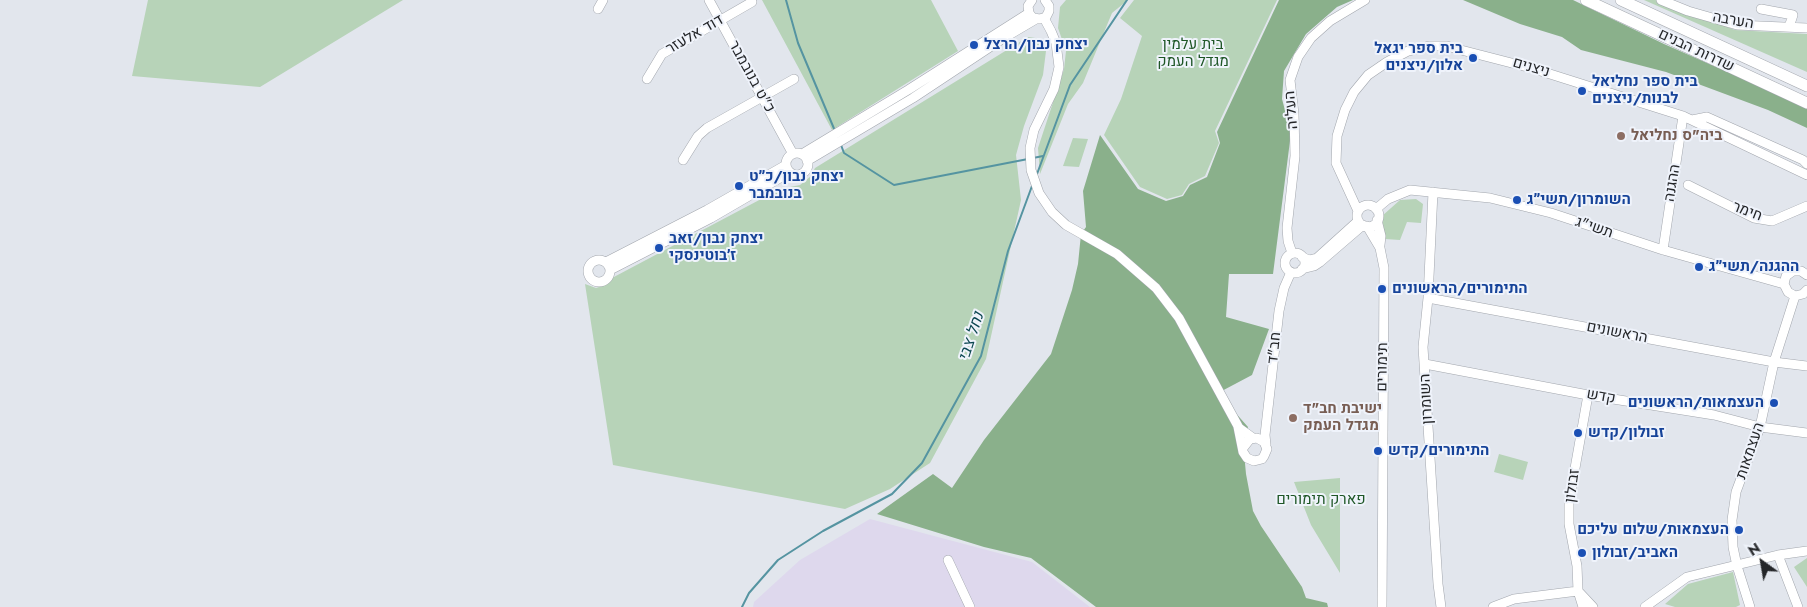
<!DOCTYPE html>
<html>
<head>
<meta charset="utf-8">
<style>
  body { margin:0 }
  #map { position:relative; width:1807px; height:607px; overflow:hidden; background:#e2e6ed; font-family:Jost,sans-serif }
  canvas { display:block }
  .north { position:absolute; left:1737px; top:537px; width:50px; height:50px; -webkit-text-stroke:4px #eff3fb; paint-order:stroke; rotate:328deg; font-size:14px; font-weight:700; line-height:20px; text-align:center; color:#242629 }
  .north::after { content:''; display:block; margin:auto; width:18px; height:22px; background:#242629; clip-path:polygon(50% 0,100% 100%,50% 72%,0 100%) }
</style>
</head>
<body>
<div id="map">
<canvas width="1807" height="607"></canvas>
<div class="north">N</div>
</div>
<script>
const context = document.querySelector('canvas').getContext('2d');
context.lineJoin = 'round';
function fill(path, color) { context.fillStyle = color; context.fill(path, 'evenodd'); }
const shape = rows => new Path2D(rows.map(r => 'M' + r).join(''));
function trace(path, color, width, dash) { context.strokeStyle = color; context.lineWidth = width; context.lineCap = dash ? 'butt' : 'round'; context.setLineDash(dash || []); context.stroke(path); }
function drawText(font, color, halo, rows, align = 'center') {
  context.font = font + ' Jost,Heebo,sans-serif'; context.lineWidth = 4; context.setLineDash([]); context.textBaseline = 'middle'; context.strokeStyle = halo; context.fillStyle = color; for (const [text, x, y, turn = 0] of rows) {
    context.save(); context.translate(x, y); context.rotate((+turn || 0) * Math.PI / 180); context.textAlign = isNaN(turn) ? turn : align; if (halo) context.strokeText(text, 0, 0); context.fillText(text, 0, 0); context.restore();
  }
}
fill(shape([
  [870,519,1032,562,1090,607,753,607,754,602,800,560]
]), '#ded8ed');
fill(shape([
  [148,0,403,0,260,87,132,76],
  [762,0,931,0,958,51,832,130],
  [1066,0,1128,0,1112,13,1083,83,1068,104,1040,174,1038,148,1064,69,1066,51,1058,28,1060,7],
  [1134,0,1277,0,1215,131,1219,143,1205,176,1189,184,1182,195,1167,199,1140,187,1104,135,1121,99,1142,36,1120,18],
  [1644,0,1659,0,1735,30,1807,34,1807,72],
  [1028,37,1043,39,1046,51,1043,75,1024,126,1016,155,1021,200,986,359,930,463,890,489,845,509,613,465,585,284,596,288,602,286,612,278,780,189,800,185,811,176,815,168],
  [1073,138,1088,139,1079,167,1063,166],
  [1416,199,1423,204,1421,223,1407,222,1400,240,1385,239,1382,216,1400,200],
  [1499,454,1528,462,1523,480,1494,472],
  [1340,478,1340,573,1311,525,1294,482],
  [1807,558,1807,587,1794,567],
  [1733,572,1740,605,1736,607,1675,607,1665,604,1688,584]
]), '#b7d3b8');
fill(shape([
  [1279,0,1353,0,1337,7,1306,34,1284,71,1282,99,1291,133,1273,274,1229,274,1226,317,1269,329,1252,375,1218,393,1248,427,1243,442,1246,474,1253,511,1261,526,1302,587,1306,598,1327,603,1328,607,1096,607,1031,558,984,547,877,514,933,474,952,488,984,440,1051,354,1072,290,1078,264,1081,234,1086,227,1083,191,1100,135,1138,189,1166,201,1183,196,1190,185,1207,177,1220,143,1217,132],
  [1463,0,1573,0,1664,44,1807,107,1807,128,1768,110,1666,72,1581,50,1562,37,1520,24]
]), '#8ab08b');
trace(shape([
  [786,0,798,43,835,131],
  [841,145,844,153,894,185,1028,159],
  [1033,158,1043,156],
  [1037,174,1070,85,1127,0],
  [742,607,749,593,778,560,823,531,892,494,922,463,981,356,1008,251,1032,186]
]), '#5594a1', 2);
const minor = shape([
  [709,0,793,154],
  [1032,0,1028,6,1029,13,1033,18,1040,19,1046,17,1049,11,1049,6,1045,0],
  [1661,0,1688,11,1737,25,1807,28],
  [598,9,603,0],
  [1761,9,1793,15,1789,27],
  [1044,18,1051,31,1056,43,1059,67,1054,89,1034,130,1030,148,1031,170,1039,193,1052,212,1066,225,1117,254,1156,288,1179,318,1239,428,1253,438],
  [647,79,662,54,752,2],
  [1692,120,1707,117,1803,160,1807,164],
  '786 164a11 11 0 1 1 22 0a11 11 0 1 1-22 0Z',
  [802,154,908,90,1029,13],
  [683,160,698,136,707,128,794,79],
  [807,161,913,98,1002,39,1036,19],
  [1688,185,1754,218,1772,221,1807,206],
  [1433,192,1428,298,1423,347,1438,584,1441,607],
  '1357 216a11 11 0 1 1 22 0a11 11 0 1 1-22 0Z',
  [1376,209,1388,199,1410,190,1490,198,1551,213,1663,250,1784,284],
  [1358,211,1336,163,1337,136,1345,110,1354,92,1368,75,1387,62,1408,51,1430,46,1447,46,1461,50,1531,68,1683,116,1807,175],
  [1377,220,1381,236,1380,245],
  [1367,226,1380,248,1384,268,1382,607],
  [1663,250,1683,116],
  [1292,253,1288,241,1287,228,1295,156,1294,114,1290,80,1298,57,1311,38,1330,21,1365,0],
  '1285 263a10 10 0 1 1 20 0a10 10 0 1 1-20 0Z',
  [1302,257,1309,260,1317,258,1358,221],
  '588 271a11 11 0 1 1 22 0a11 11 0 1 1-22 0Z',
  [606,262,707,210,786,165],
  [1302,269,1314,266,1320,262,1363,225],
  [610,270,711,218,790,172],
  [1807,275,1801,271,1793,271,1786,276,1784,284,1788,292,1795,296,1803,294,1807,290],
  [1428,298,1774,362,1807,366],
  [1425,364,1588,395,1714,415,1760,427,1807,433],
  [1238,427,1243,452,1247,458,1254,461,1262,459,1264,456,1267,449,1264,442,1257,438,1250,439,1243,448],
  [1266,445,1265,435,1279,311,1284,288,1291,272],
  [1778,555,1798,607],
  [948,560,970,607],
  [1493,607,1514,599,1578,591,1593,607],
  [1583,607,1578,591,1577,566,1569,524,1569,502,1588,395],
  [1645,607,1687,577,1778,555,1807,551],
  [1750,607,1737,566,1733,547,1732,520,1736,492,1760,427,1774,362,1795,296]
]);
const major = shape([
  [1586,0,1807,103],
  [1621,0,1807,86]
]);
trace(minor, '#a2a6ad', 10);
trace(major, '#a2a6ad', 12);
trace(minor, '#fff', 9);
trace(major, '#fff', 11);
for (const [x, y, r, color] of [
  [974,45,5,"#1a4fb4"],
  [1473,58,5,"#1a4fb4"],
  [1582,91,5,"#1a4fb4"],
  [1621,136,5,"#8d6e63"],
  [739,186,5,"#1a4fb4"],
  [1517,200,5,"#1a4fb4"],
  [659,248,5,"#1a4fb4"],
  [1699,267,5,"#1a4fb4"],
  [1382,289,5,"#1a4fb4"],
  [1774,403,5,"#1a4fb4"],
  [1293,418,5,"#8d6e63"],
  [1578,433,5,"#1a4fb4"],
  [1378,451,5,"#1a4fb4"],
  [1739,530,5,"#1a4fb4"],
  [1582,553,5,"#1a4fb4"]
]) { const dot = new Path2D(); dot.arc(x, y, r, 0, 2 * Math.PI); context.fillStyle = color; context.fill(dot); trace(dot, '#eff3fb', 2); }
drawText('15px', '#242629', '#eff3fb', [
  ["הערבה",1733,21,10],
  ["דוד אלעזר",695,35,-30],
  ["שדרות הבנים",1696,51,25],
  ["ניצנים",1531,68,16],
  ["כ\"ט בנובמבר",751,77,61],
  ["העליה",1292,110,-95],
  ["ההגנה",1673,183,-81],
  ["חימר",1747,212,21],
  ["תשי\"ג",1594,228,19],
  ["הראשונים",1617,333,11],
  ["חב\"ד",1275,348,-84],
  ["תימורים",1383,367,-89],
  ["קדש",1601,397,10],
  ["השומרון",1427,399,-93],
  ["העצמאות",1751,451,-71],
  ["זבולון",1573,486,-82]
]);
drawText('bold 15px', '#164399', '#eff3fb', [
  ["יצחק נבון/הרצל",984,45],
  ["בית ספר יגאל",1463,49,"right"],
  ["אלון/ניצנים",1463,66,"right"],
  ["בית ספר נחליאל",1592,82],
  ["לבנות/ניצנים",1592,99],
  ["יצחק נבון/כ״ט",749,177],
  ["בנובמבר",749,194],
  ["השומרון/תשי״ג",1527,200],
  ["יצחק נבון/זאב",669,239],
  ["ז׳בוטינסקי",669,256],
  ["ההגנה/תשי״ג",1709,267],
  ["התימורים/הראשונים",1392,289],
  ["העצמאות/הראשונים",1764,403,"right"],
  ["זבולון/קדש",1588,433],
  ["התימורים/קדש",1388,451],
  ["העצמאות/שלום עליכם",1729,530,"right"],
  ["האביב/זבולון",1592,553]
], 'left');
drawText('15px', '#1e5626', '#eff3fb', [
  ["בית עלמין",1193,45],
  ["מגדל העמק",1193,62],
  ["פארק תימורים",1321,500]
]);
drawText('bold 15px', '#785e54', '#eff3fb', [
  ["ביה\"ס נחליאל",1631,136],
  ["ישיבת חב\"ד",1303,409],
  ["מגדל העמק",1303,426]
], 'left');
drawText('italic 16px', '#0c4751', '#eff3fb', [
  ["נחל צבי",972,337,-72]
]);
</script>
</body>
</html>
